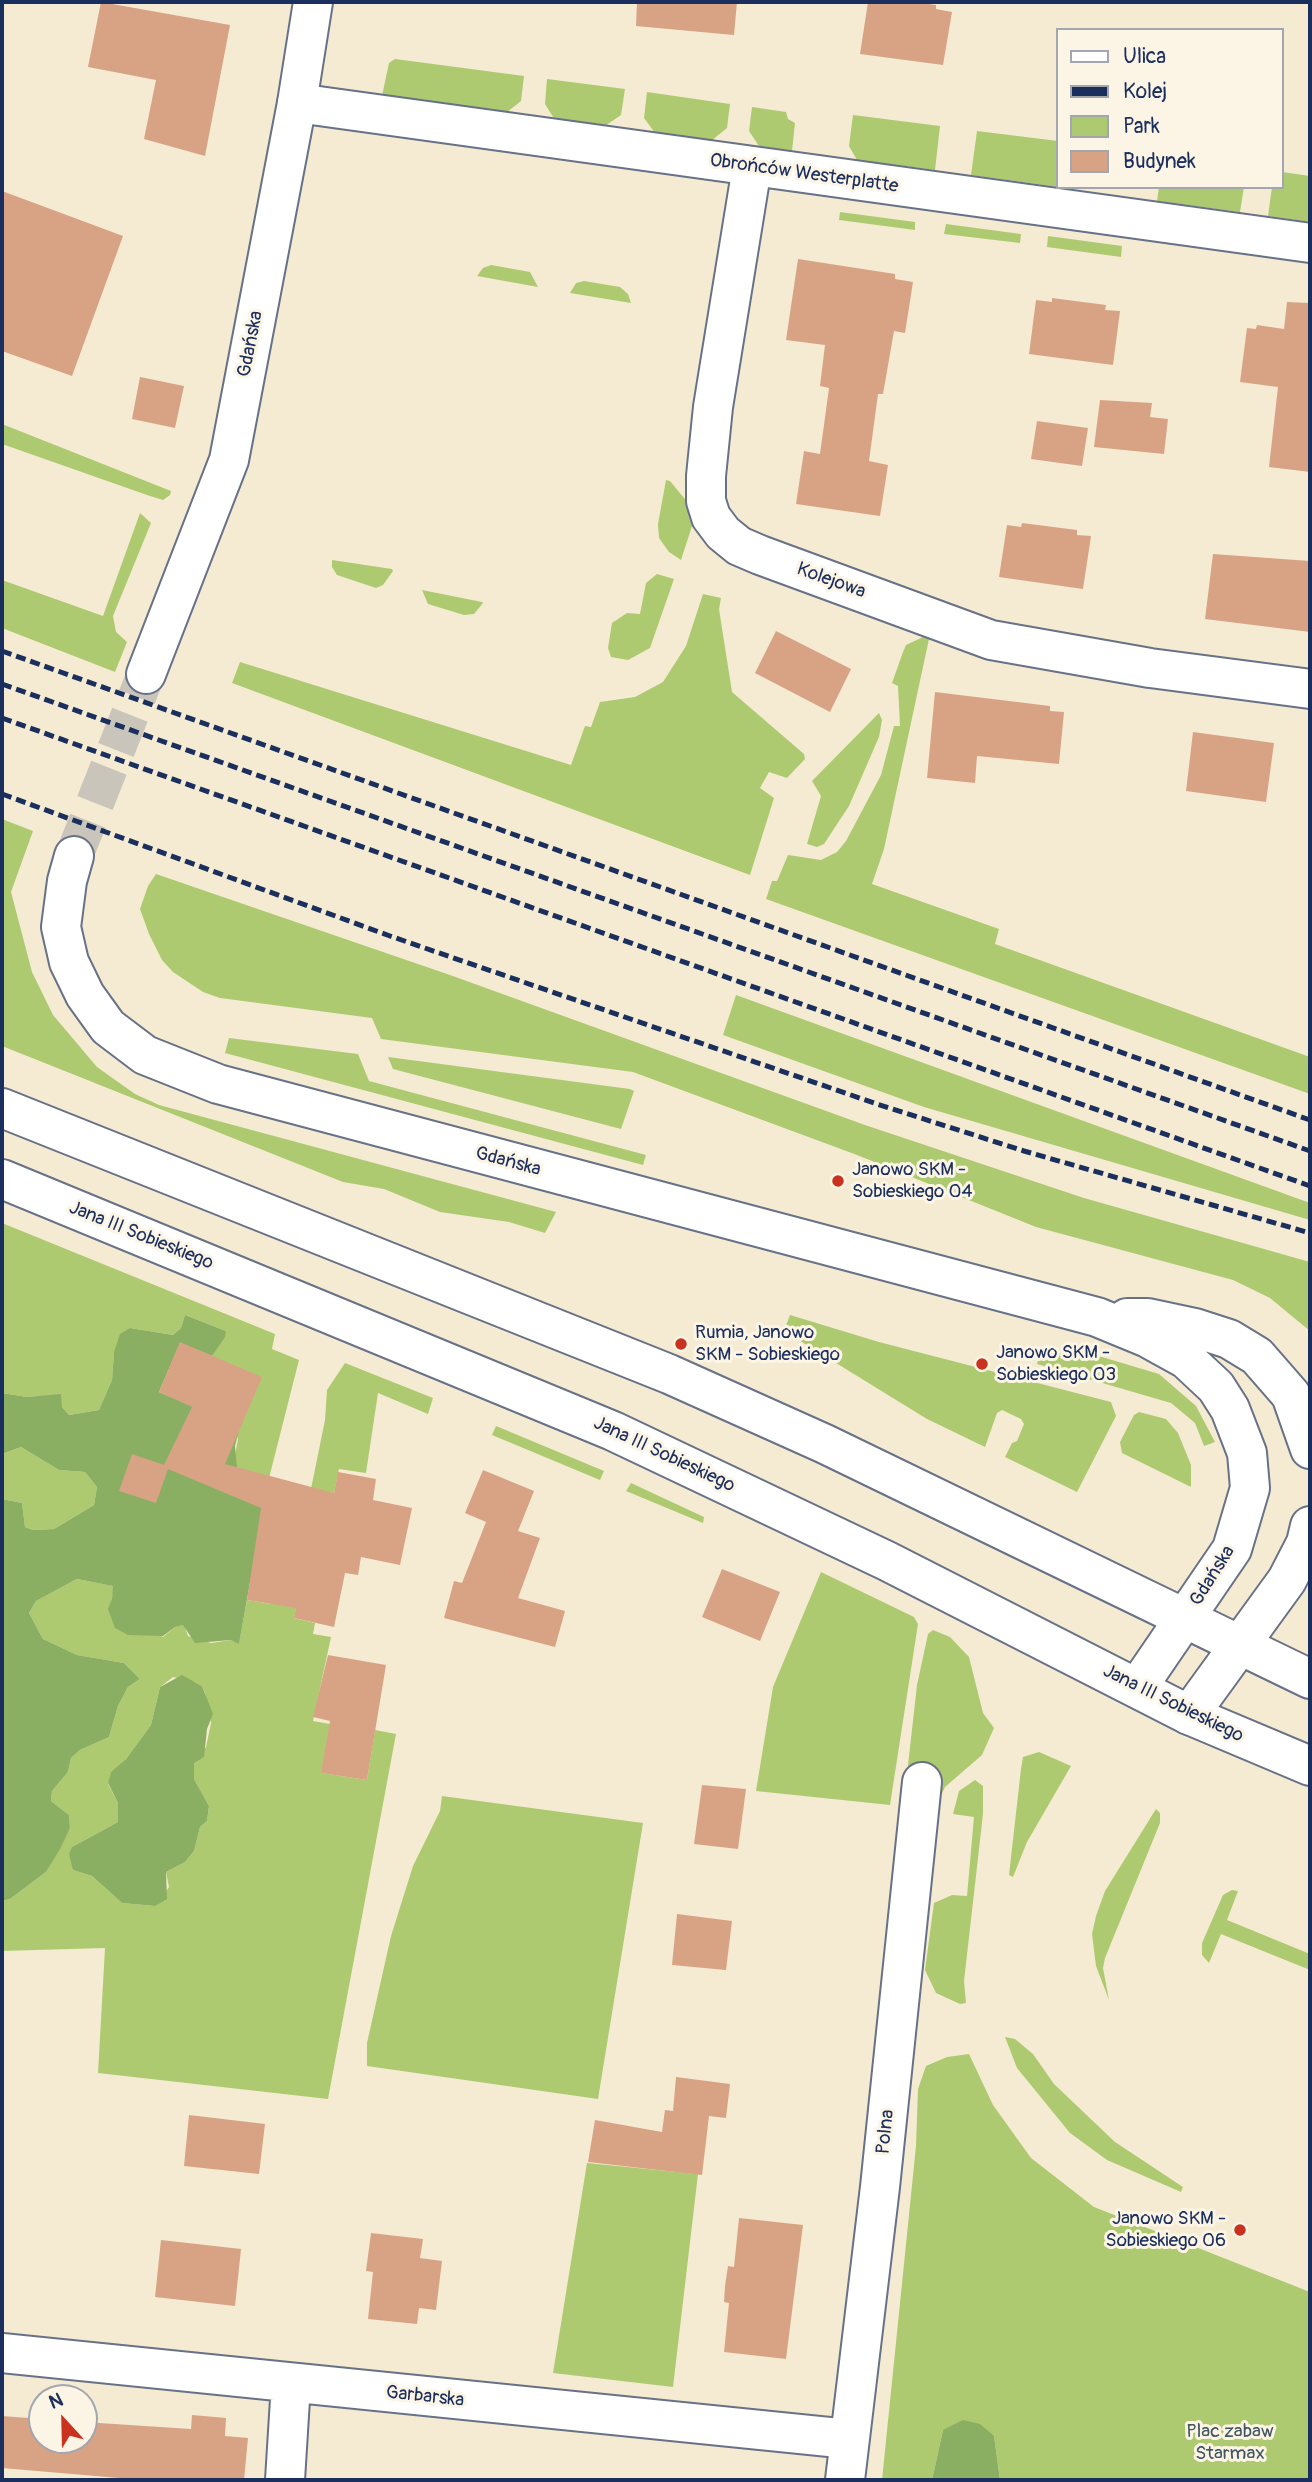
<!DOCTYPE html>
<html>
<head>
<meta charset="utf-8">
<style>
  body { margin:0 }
  #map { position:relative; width:1312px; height:2482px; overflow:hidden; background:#f5ebd2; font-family:Pangolin,sans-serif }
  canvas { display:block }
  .frame { position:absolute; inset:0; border:4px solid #1b2f5e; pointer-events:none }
  .legend { position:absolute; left:1056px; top:28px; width:228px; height:161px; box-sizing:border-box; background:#fcf5e5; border:2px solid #a2a6af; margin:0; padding:9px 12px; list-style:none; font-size:21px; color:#1b2f5e }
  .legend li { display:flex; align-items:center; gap:14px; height:35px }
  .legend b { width:35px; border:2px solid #a2a6af }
  .north { position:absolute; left:28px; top:2384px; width:70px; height:70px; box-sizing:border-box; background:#fcf5e5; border:2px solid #a2a6af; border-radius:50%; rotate:338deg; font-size:19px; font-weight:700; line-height:28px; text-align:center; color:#1b2f5e }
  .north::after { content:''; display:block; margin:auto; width:24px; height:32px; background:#c8321e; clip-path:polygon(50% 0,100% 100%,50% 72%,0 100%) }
</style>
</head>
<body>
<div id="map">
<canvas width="1312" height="2482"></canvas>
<div class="frame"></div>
<ul class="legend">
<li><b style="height:9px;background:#fff"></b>Ulica</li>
<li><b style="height:9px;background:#1b2f5e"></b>Kolej</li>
<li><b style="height:19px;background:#aeca70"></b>Park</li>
<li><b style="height:19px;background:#d8a385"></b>Budynek</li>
</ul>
<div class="north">N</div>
</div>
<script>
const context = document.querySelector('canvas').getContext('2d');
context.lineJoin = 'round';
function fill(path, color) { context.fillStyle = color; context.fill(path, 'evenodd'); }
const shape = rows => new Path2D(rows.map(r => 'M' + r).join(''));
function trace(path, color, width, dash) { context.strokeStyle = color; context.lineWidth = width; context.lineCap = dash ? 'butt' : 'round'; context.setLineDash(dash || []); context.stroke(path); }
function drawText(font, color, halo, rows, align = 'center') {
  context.font = font + ' Pangolin,sans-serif'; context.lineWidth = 6; context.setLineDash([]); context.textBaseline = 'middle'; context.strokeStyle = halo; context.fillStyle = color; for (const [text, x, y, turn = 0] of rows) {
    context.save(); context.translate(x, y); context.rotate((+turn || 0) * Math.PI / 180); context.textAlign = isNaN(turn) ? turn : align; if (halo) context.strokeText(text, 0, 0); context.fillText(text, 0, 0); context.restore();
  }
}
fill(shape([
  [395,59,524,76,521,101,506,113,382,96,389,63],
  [547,79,625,89,621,115,605,126,555,120,545,104],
  [647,92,730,104,727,128,711,141,655,133,644,118],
  [752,107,786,112,788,119,795,123,792,151,759,146,749,131],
  [853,115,940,126,935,170,857,160,849,146],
  [977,131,1058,141,1058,187,971,175],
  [1282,172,1310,176,1310,222,1268,216,1272,187,1282,187],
  [1159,187,1244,187,1240,212,1157,201],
  [840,212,915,222,915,230,839,220],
  [946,224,1021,234,1020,243,944,234],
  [1048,236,1122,246,1121,257,1047,247],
  [491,265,530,272,538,287,477,276,483,268],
  [584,281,620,287,628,294,631,303,570,293,576,283],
  [2,424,171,491,170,495,163,500,147,495,2,444],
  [666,480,670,481,689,504,694,520,681,560,669,552,659,538,658,524],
  [140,513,151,523,113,616,116,632,127,642,115,672,2,628,2,580,103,616],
  [332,560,392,569,393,571,383,585,376,588,337,575,332,567],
  [657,574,674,579,650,648,628,660,611,657,608,648,612,623,627,613,640,614,646,583],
  [422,590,482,602,483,603,474,614,464,615,428,604],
  [703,594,721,598,719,609,732,692,804,754,805,759,787,778,769,772,760,788,774,798,750,875,232,683,240,662,571,765,585,726,591,727,600,702,635,697,663,682,686,646],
  [923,637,929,639,884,849,872,884,999,929,995,944,1310,1057,1310,1094,766,899,772,881,777,881,788,855,821,860,837,852,846,841,881,775,894,726,900,726,898,686,892,683,903,652,906,645],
  [879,713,882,720,879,737,849,806,824,844,817,847,807,844,821,796,812,781],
  [2,819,33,831,11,892,32,972,53,1015,97,1067,135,1094,159,1105,556,1212,545,1233,509,1222,440,1212,384,1189,343,1182,2,1046],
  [156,874,450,975,865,1125,1084,1198,1310,1262,1310,1331,1270,1298,1233,1280,1036,1227,857,1155,633,1072,381,1039,372,1018,220,998,203,992,173,972,162,960,149,934,140,909,148,886],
  [736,995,1310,1203,1310,1220,924,1107,723,1035],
  [229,1038,358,1054,369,1081,646,1155,643,1165,225,1053],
  [388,1057,630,1089,634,1091,621,1129,393,1069],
  [2,1223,275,1334,272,1349,299,1360,268,1482,237,1468,234,1460,238,1439,212,1356,226,1331,185,1315,181,1328,173,1335,130,1328,114,1352,112,1380,99,1410,69,1415,62,1407,60,1395,27,1397,2,1393],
  [790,1315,879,1342,1111,1402,1116,1416,1077,1492,1005,1457,1012,1443,1017,1441,1024,1424,1021,1419,1002,1410,997,1413,985,1447,927,1419,784,1331],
  [1040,1352,1102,1357,1159,1374,1196,1406,1215,1442,1204,1446,1195,1423,1171,1403,1037,1364],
  [345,1363,433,1398,428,1414,378,1393,366,1473,339,1469,334,1493,311,1489,325,1420,327,1390],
  [1139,1412,1166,1419,1178,1433,1191,1465,1191,1487,1122,1453,1120,1442,1134,1415],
  [496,1426,604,1471,600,1480,492,1435],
  [21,1447,59,1470,85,1472,97,1487,94,1505,54,1529,33,1530,25,1527,22,1503,2,1499,2,1454],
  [631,1483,704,1517,703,1523,626,1491],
  [821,1572,914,1617,918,1624,890,1805,756,1791,773,1687],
  [77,1579,114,1586,112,1599,163,1637,175,1627,184,1624,188,1636,211,1643,231,1640,239,1643,247,1600,271,1604,274,1586,300,1591,294,1618,315,1623,313,1634,331,1637,313,1721,330,1724,322,1773,367,1780,375,1730,396,1734,328,2099,98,2073,105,1948,2,1951,2,1901,10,1899,46,1872,70,1828,69,1815,51,1801,52,1791,68,1772,71,1758,80,1750,109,1737,118,1706,128,1687,140,1679,124,1663,77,1655,43,1639,29,1613,36,1601],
  [173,1677,195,1682,202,1686,205,1693,211,1723,206,1747,194,1762,194,1779,209,1806,207,1821,200,1827,194,1851,185,1862,166,1872,169,1887,155,1906,122,1903,92,1876,73,1870,72,1847,118,1822,118,1803,108,1784,111,1773,126,1759,151,1725,160,1687],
  [933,1630,950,1637,969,1657,983,1713,994,1728,982,1755,945,1787,940,1798,907,1774,917,1685,928,1634],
  [1039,1752,1071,1766,1027,1842,1013,1877,1009,1875,1021,1769,1023,1757],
  [975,1780,983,1786,983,1814,964,1981,966,2003,960,2004,936,1993,925,1970,934,1903,952,1895,967,1896,974,1817,953,1814,959,1791],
  [442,1796,643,1823,598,2099,367,2066,367,2043,391,1936,413,1866,440,1811],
  [1156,1809,1160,1813,1160,1823,1105,1958,1103,1968,1109,2000,1096,1966,1092,1934,1096,1916,1105,1891],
  [1232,1890,1238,1891,1227,1920,1310,1954,1310,1970,1221,1934,1209,1963,1202,1955,1202,1943,1223,1895],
  [1005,2037,1015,2039,1033,2054,1054,2084,1115,2142,1183,2187,1181,2192,1107,2160,1070,2133,1017,2068],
  [969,2054,993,2105,1031,2158,1094,2207,1310,2292,1310,2480,1000,2480,994,2436,943,2430,932,2480,882,2480,916,2146,918,2089,926,2066,947,2057],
  [587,2163,698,2174,673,2387,553,2373]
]), '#aeca70');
fill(shape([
  [185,1315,226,1331,225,1337,212,1356,180,1343,159,1392,240,1426,235,1446,237,1468,268,1482,239,1644,231,1640,195,1643,183,1625,175,1627,163,1636,128,1635,115,1628,108,1609,112,1599,113,1586,77,1579,36,1601,29,1613,43,1639,77,1655,124,1663,140,1679,128,1687,118,1706,109,1737,80,1750,71,1758,68,1772,52,1791,51,1801,69,1815,70,1828,60,1849,46,1872,10,1899,2,1901,2,1499,22,1503,25,1527,33,1530,54,1529,94,1505,97,1487,85,1472,59,1470,21,1447,2,1454,2,1393,27,1397,61,1394,62,1407,69,1415,99,1410,112,1380,114,1352,120,1334,130,1328,173,1335,181,1328],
  [182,1675,202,1686,213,1714,207,1729,204,1757,194,1763,194,1779,209,1806,207,1821,200,1827,194,1851,185,1862,166,1872,167,1899,155,1906,122,1903,92,1876,73,1870,69,1854,72,1847,118,1822,118,1803,108,1783,111,1772,126,1759,151,1725,160,1687],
  [963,2420,980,2424,994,2436,1000,2480,932,2480,943,2430]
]), '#8aae62');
fill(shape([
  [101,2,230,25,205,156,144,139,156,80,88,67],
  [637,2,737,2,734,35,636,26],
  [868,2,914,2,936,5,936,9,952,12,943,65,860,54],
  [2,191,123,236,72,376,2,351],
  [798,259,895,274,895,279,913,282,905,333,894,331,883,394,878,394,869,461,888,465,880,516,796,504,804,451,820,454,829,388,820,386,825,345,786,340],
  [1052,298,1106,305,1105,310,1120,311,1113,365,1029,354,1036,300,1052,302],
  [1287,302,1310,303,1310,472,1269,467,1278,387,1240,382,1247,328,1256,329,1257,325,1284,329],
  [140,377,184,386,175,428,132,419],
  [1100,400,1152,403,1150,417,1168,419,1164,454,1094,447],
  [1037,421,1088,428,1082,466,1031,459],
  [1022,523,1077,530,1077,535,1091,536,1083,589,999,577,1007,525,1021,527],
  [1213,554,1310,561,1310,632,1205,619],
  [776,631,851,669,830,712,755,673],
  [935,692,1050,706,1050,711,1064,712,1059,764,977,756,975,783,927,778],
  [1193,732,1274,743,1266,802,1186,791],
  [180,1342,262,1377,225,1464,334,1493,338,1472,376,1479,373,1500,412,1508,400,1565,361,1557,358,1575,345,1573,334,1627,294,1618,296,1608,247,1600,261,1508,168,1469,156,1503,119,1491,132,1454,164,1465,192,1407,159,1392],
  [483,1470,534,1491,518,1531,540,1538,518,1598,565,1611,555,1647,444,1618,454,1581,462,1583,486,1522,465,1513],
  [722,1569,780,1592,760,1641,702,1617],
  [328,1655,386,1665,367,1780,321,1773,330,1721,313,1717],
  [702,1785,746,1789,738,1849,694,1844],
  [677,1914,732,1921,726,1970,672,1965],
  [676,2077,730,2084,726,2118,709,2116,702,2175,588,2162,595,2120,662,2132,665,2110,673,2111],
  [189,2115,265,2124,259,2174,184,2166],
  [739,2218,803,2225,786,2359,724,2352,729,2303,724,2302,725,2286,728,2266,734,2267],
  [371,2233,423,2239,420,2258,442,2261,436,2310,419,2308,417,2324,368,2319,373,2272,366,2271],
  [161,2240,241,2249,235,2306,155,2297],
  [192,2415,226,2418,225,2436,248,2438,244,2480,142,2480,2,2468,2,2416,42,2419,42,2440,84,2440,84,2422,191,2429]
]), '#d8a385');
trace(shape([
  [74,856,146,674]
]), '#c9c5bb', 38, [38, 19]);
const minor = shape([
  [752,167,713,407,706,476,706,501,711,517,723,533,739,546,760,555,991,640,1150,668,1310,689],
  [2,2353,849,2439],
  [285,2480,291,2383],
  [845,2480,880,2187,922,1782]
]);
const tertiary = shape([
  [297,103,1310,243]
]);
const secondary = shape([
  [146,674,229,460,297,103,313,2],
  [74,856,67,881,61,927,69,962,85,995,108,1027,145,1055,218,1084,1097,1317,1148,1338,1186,1359,1216,1387,1230,1409,1247,1453,1250,1488,1232,1549,1137,1688],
  [1127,1318,1148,1318,1195,1328,1229,1339,1257,1356,1291,1395,1310,1449],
  [1189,1715,1287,1580,1306,1543,1310,1526]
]);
const primary = shape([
  [2,1108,669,1374,825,1444,1310,1679],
  [2,1179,613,1431,887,1561,1189,1715,1310,1766]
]);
trace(minor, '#677187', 42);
trace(tertiary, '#677187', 42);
trace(secondary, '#677187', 42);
trace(primary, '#677187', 42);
trace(minor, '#fff', 38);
trace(tertiary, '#fff', 38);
trace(secondary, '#fff', 38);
trace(primary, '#fff', 38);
trace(shape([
  [2,651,1310,1120],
  [2,684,1310,1151],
  [2,718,1310,1186],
  [2,794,390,936,877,1104,1024,1151,1310,1233]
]), '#1b2f5e', 5, [10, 5]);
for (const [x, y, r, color] of [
  [838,1181,7,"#c8321e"],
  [681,1344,7,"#c8321e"],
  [982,1364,7,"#c8321e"],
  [1240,2230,7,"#c8321e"]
]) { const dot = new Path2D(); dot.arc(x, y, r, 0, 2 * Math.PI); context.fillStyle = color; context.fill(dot); trace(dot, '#fcf5e5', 2.5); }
drawText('19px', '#1b2f5e', '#fcf5e5', [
  ["Obrońców Westerplatte",804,174,8],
  ["Gdańska",251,344,-79],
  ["Kolejowa",831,581,20],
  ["Gdańska",508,1162,15],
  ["Jana III Sobieskiego",141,1236,22],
  ["Jana III Sobieskiego",664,1455,25],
  ["Gdańska",1213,1576,-58],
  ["Jana III Sobieskiego",1173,1704,26],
  ["Polna",886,2132,-84],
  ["Garbarska",425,2397,6]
]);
drawText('19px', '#1b2f5e', '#fcf5e5', [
  ["Janowo SKM -",852,1170],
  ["Sobieskiego 04",852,1192],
  ["Rumia, Janowo",695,1333],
  ["SKM - Sobieskiego",695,1355],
  ["Janowo SKM -",996,1353],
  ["Sobieskiego 03",996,1375],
  ["Janowo SKM -",1226,2219,"right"],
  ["Sobieskiego 06",1226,2241,"right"]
], 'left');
drawText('19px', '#405662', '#fcf5e5', [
  ["Plac zabaw",1230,2432],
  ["Starmax",1230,2454]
]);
</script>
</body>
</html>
